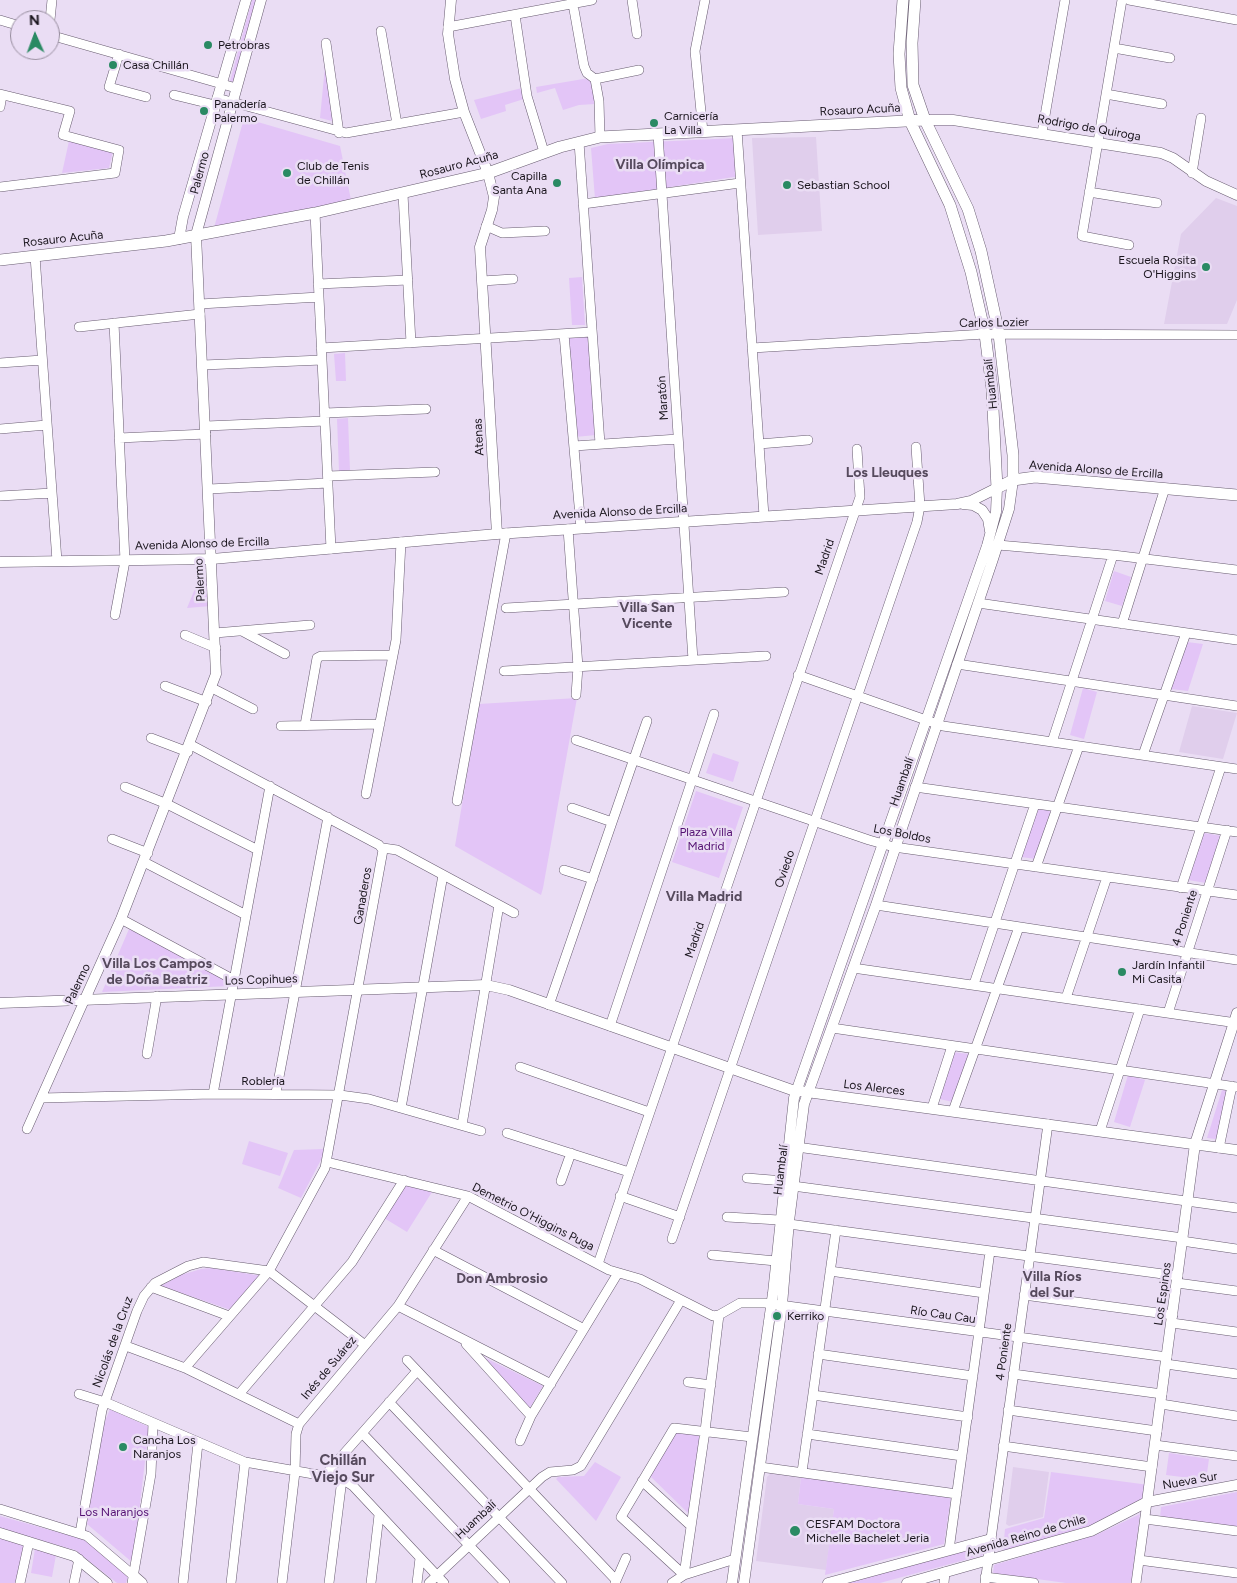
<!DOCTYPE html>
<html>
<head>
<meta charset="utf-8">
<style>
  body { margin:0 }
  #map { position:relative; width:1237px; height:1583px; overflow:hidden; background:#eaddf4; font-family:Figtree,sans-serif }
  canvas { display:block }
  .north { position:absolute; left:10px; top:10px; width:50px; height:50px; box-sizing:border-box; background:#eaddf4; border:1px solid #978d9e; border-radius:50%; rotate:358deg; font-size:14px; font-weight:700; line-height:20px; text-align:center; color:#1a151d }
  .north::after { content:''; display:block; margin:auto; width:18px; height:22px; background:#2a8a63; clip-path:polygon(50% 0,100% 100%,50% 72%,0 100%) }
</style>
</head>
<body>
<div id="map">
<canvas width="1237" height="1583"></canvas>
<div class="north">N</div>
</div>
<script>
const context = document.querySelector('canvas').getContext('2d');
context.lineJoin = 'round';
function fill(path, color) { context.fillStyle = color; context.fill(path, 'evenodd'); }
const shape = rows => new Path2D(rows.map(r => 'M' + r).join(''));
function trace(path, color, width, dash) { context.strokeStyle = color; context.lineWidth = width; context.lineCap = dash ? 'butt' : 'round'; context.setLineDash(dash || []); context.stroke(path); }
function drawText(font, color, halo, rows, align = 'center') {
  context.font = font + ' Figtree,sans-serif'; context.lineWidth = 5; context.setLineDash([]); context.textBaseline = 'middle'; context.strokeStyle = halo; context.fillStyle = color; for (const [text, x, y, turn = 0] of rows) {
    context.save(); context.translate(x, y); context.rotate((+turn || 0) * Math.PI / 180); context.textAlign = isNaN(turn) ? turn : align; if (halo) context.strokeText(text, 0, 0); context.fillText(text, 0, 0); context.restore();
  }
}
fill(shape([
  [816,137,822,231,758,235,752,138],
  [1216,198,1237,206,1237,300,1227,324,1164,324,1181,234],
  [1192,706,1237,713,1223,759,1179,752],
  [1013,1467,1049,1472,1043,1517,1009,1526,1006,1524],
  [771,1473,801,1477,798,1504,834,1509,826,1570,756,1561,767,1477]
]), '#e0ceec');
fill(shape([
  [252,0,260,0,237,83,230,81],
  [326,56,336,122,320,118],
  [589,78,593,83,595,104,579,105,563,110,555,88,537,93,536,87],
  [522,88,527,98,505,105,506,111,481,119,474,100],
  [244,118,340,146,351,200,214,228],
  [736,138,740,176,595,199,591,148,608,144],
  [69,141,113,151,109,168,62,173],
  [582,277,585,325,572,325,569,278],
  [590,337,596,435,575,437,568,338],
  [345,353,346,381,336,381,334,354],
  [348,418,350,471,339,471,337,419],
  [1114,571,1131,577,1122,606,1105,601],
  [210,578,211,606,187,608,199,579],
  [1187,642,1203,644,1188,691,1171,689],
  [1083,688,1097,692,1084,739,1070,735],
  [577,698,543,888,541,895,455,846,479,704],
  [713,753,739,762,733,782,706,773],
  [696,791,743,807,719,878,672,862],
  [1038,809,1054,811,1036,859,1021,857],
  [1204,833,1222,836,1206,883,1188,880],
  [129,929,229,980,230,986,102,992],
  [951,1052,969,1054,953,1102,935,1098],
  [1128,1075,1145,1080,1130,1127,1114,1122],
  [1222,1090,1235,1092,1224,1140,1207,1138],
  [249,1141,288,1153,280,1176,242,1164],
  [324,1149,323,1156,301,1198,278,1188,294,1150],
  [404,1185,432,1192,407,1232,384,1218],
  [211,1268,262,1276,231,1310,161,1286,181,1275,201,1269],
  [475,1353,543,1386,528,1411],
  [110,1409,149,1427,133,1563,87,1524,102,1429],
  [674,1432,702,1436,691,1516,649,1475],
  [1169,1453,1209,1459,1206,1480,1166,1475],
  [595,1462,621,1477,596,1521,556,1479,558,1477,584,1476],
  [1051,1472,1149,1485,1146,1498,1088,1527,1003,1551,1005,1529,1044,1518],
  [801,1477,951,1497,944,1544,825,1575,834,1509,798,1504],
  [1237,1492,1237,1528,1160,1518,1161,1507],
  [1140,1514,1131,1583,1066,1583,993,1573,994,1565,1096,1535],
  [0,1516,89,1541,128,1576,126,1583,117,1583,75,1550,0,1529],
  [0,1538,24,1546,17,1583,0,1583],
  [984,1545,983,1555,880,1583,847,1583],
  [35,1549,56,1555,52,1577,31,1573]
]), '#e3c5f7');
const minor = shape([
  [632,0,637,34],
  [1122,0,1082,236,1129,245],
  [1129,0,1237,20],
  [573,4,584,66,587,73,595,79,599,101,600,137],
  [515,15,527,96,544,152],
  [0,20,20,26],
  [50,20,52,0],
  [448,27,592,0],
  [381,31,397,124],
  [50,35,236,88],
  [326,43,339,133],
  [1114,48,1170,58],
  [119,54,109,87,146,97],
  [595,79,639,70],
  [0,94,70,111,63,135,119,150,115,173,0,187],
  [1106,94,1162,104],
  [174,95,215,105],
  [217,98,346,133,464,112],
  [0,107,2,95],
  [737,130,764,516],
  [703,132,695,51,705,0],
  [1042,133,1065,0],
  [658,134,693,660],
  [579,142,600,444],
  [1192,173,1201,118],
  [1089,192,1157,203],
  [403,194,411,343],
  [583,204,740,183],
  [315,213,331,549],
  [486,226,502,233,545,231],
  [35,256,57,561],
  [482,281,513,279],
  [318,284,408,280],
  [200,304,319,297],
  [114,323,125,561,115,615],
  [79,327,200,314],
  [564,334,581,528],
  [321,348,592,332],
  [752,348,985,334,1237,335],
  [0,363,42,360],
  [203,365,322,360],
  [325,413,426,409],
  [206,426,325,421],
  [0,429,47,425],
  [119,438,206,434],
  [759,444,808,440],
  [574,446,678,439],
  [328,476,435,472],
  [209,489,328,483],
  [0,496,52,493],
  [568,529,578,667,576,695],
  [998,545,1113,555,1237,570],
  [978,603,1237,640],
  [506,608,784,592],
  [1122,624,1165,488],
  [242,631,285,654],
  [215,633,310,625],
  [185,635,216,648],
  [957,664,1237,706],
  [504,671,766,656],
  [798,675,943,726,1237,769],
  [165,686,207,702],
  [212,688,253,709],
  [305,725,317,658,321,656,393,655],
  [281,726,380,724],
  [151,738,188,752],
  [576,740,869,840,894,847,1237,895],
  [1052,742,1113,555],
  [1143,755,1186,633],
  [125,787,167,804,258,850],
  [915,787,1237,832],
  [366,794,396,640,401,542],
  [457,801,506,533],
  [572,808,612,822],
  [112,839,148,853],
  [383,848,397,850,514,913],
  [144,862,246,915],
  [1036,867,1079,746],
  [564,870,593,879],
  [1181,888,1221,767],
  [876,905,1237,960],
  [121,919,234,980],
  [853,968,1237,1023],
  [974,984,1035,804],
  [1066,998,1107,877],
  [549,1005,647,721],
  [1168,1013,1227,830],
  [610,1026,714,714],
  [832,1028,1237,1087],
  [147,1054,157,996],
  [520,1067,649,1112],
  [276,1093,328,817],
  [213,1094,270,786],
  [41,1098,213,1094,340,1095,369,1099,481,1131],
  [401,1108,443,875],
  [932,1108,952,1046],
  [953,1111,1019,927],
  [462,1125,499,905],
  [27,1129,85,999],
  [1100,1131,1140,1009],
  [507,1133,629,1172],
  [797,1147,1237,1208],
  [1219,1148,1232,1086],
  [327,1162,468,1196,609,1270,640,1279,713,1316,719,1315,740,1303,765,1303,1167,1357],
  [747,1178,784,1181],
  [561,1181,571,1153],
  [793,1186,1183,1238],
  [620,1196,680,1217],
  [727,1217,779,1220],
  [789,1224,1178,1276],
  [672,1239,917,522,920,506,916,447],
  [1182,1241,1237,1249],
  [433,1250,584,1329],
  [712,1255,776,1261],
  [598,1264,860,497,857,449],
  [830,1271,984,1293],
  [1177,1283,1237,1291],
  [151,1287,229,1316],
  [1024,1295,1173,1315],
  [398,1306,551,1384],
  [1172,1323,1237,1332],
  [466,1344,531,1416],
  [126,1346,185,1368,299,1424],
  [818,1354,973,1376],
  [407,1360,616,1580],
  [1166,1364,1237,1374],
  [185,1368,269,1271,325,1168,383,850,379,845,191,745],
  [1013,1374,1162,1394],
  [688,1382,711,1385],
  [240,1393,352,1262,404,1180],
  [79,1394,105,1402,245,1462,342,1479,353,1486,444,1583],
  [813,1395,968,1417],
  [389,1402,562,1583],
  [1161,1404,1237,1416],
  [1008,1410,1157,1431],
  [362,1433,505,1583],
  [807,1434,962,1456],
  [520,1441,531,1416,618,1273],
  [1155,1445,1237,1456],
  [1003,1446,1152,1467],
  [760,1467,957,1494],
  [802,1472,836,1230],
  [325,1475,417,1371],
  [642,1481,691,1526],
  [0,1509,87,1536,134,1576],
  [1145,1519,1237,1531],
  [80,1533,102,1410,137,1311,144,1296,155,1283,188,1266,203,1262,269,1271,365,1345],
  [991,1539,1048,1124],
  [949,1550,990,1251],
  [1139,1560,1237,1573],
  [684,1575,621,1517,674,1428,752,1437],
  [684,1575,705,1431,719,1315],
  [985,1577,1034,1583],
  [20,1583,29,1542],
  [74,1583,79,1559],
  [132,1583,151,1474,153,1423],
  [183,1583,198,1443],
  [231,1583,245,1462],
  [282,1583,295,1472,296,1434,299,1424,398,1306,468,1196],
  [329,1583,342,1479],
  [371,1583,379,1515],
  [417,1583,420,1558],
  [429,1583,542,1477,550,1472,573,1470,581,1466,681,1300],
  [615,1583,626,1558],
  [672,1583,684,1575,735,1559],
  [944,1583,945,1572],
  [985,1583,988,1561],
  [1136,1583,1147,1502]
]);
const tertiary = shape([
  [451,0,448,34,455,79,464,112,488,173,494,197,492,210,480,247,497,534],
  [925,120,953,120,1161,153,1173,158,1206,181,1237,195],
  [179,239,183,217,246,0],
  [963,504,973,505,982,510,988,519,990,531],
  [0,562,212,559,497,534,957,504,971,501,997,488,996,512,987,546,794,1098,773,1293,732,1583],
  [85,999,121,919,216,674,196,235,261,0],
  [0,1003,486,985,509,990,792,1090,1237,1150],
  [1147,1502,1195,1144,1237,1013],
  [0,1533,74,1556,107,1583],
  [134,1576,142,1583],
  [744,1583,782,1305,789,1221,804,1104,876,905,993,559,1009,509,1013,480],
  [828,1583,991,1539,988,1561],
  [907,1583,1091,1531,1147,1502,1237,1485]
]);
const secondary = shape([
  [903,0,899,54,901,88,910,121,950,205,971,272,985,334,992,389,997,488,1013,480,1035,477,1237,495],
  [915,0,912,43,913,85,925,120,968,209,981,251,999,334,1013,455,1013,480],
  [0,260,166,241,315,213,488,173,560,147,600,137,925,120]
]);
trace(minor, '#685c70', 10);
trace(tertiary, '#685c70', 11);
trace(secondary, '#685c70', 12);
trace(minor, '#fff', 9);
trace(tertiary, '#fff', 10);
trace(secondary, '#fff', 11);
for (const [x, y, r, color] of [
  [208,45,5,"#2a8a63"],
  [113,65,5,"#2a8a63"],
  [204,111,5,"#2a8a63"],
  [654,123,5,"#2a8a63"],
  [287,173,5,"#2a8a63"],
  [557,183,5,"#2a8a63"],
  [787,185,5,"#2a8a63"],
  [1206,267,5,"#2a8a63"],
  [1122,972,5,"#2a8a63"],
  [777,1316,5,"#2a8a63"],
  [123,1447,5,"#2a8a63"],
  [795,1531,6,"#2a8a63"]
]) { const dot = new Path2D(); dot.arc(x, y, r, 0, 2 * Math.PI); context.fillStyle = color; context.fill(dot); trace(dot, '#eaddf4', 2); }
drawText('12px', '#1a151d', '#eaddf4', [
  ["Petrobras",218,45],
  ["Casa Chillán",123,65],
  ["Panadería",214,104],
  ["Palermo",214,118],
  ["Carnicería",664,116],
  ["La Villa",664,130],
  ["Club de Tenis",297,166],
  ["de Chillán",297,180],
  ["Capilla",547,176,"right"],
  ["Santa Ana",547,190,"right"],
  ["Sebastian School",797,185],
  ["Escuela Rosita",1196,260,"right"],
  ["O'Higgins",1196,274,"right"],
  ["Jardín Infantil",1132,965],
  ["Mi Casita",1132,979],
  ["Kerriko",787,1316],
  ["Cancha Los",133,1440],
  ["Naranjos",133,1454],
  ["CESFAM Doctora",806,1524],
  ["Michelle Bachelet Jeria",806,1538]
], 'left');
drawText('12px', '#1a151d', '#eaddf4', [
  ["Rosauro Acuña",860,110,-3],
  ["Rodrigo de Quiroga",1089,128,10],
  ["Rosauro Acuña",459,165,-15],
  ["Palermo",200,173,-75],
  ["Rosauro Acuña",63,239,-6],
  ["Carlos Lozier",994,323,-1],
  ["Huambalí",991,384,-96],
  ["Maratón",663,398,-94],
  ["Atenas",479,437,-93],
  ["Avenida Alonso de Ercilla",1096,470,4],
  ["Avenida Alonso de Ercilla",620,512,-3],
  ["Avenida Alonso de Ercilla",202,544,-2],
  ["Madrid",825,557,-71],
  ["Palermo",200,580,-93],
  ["Huambalí",902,782,-71],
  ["Los Boldos",902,834,11],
  ["Oviedo",785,869,-71],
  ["Ganaderos",363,896,-80],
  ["4 Poniente",1185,918,-72],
  ["Madrid",695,940,-71],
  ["Los Copihues",261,980,-2],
  ["Palermo",78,984,-65],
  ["Roblería",263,1081],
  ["Los Alerces",874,1088,7],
  ["Huambalí",781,1170,-83],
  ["Demetrio O'Higgins Puga",533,1217,27],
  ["Los Espinos",1163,1294,-82],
  ["Río Cau Cau",943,1315,8],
  ["Nicolás de la Cruz",113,1342,-70],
  ["4 Poniente",1004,1352,-82],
  ["Inés de Suárez",329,1368,-50],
  ["Nueva Sur",1190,1481,-10],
  ["Huambalí",476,1520,-43],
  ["Avenida Reino de Chile",1026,1536,-16]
]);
drawText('12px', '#541173', '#eaddf4', [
  ["Plaza Villa",706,832],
  ["Madrid",706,846],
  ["Los Naranjos",114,1512]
]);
drawText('bold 14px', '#564a5d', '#eaddf4', [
  ["Villa Olímpica",660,165],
  ["Los Lleuques",887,473],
  ["Villa San",647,608],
  ["Vicente",647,624],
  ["Villa Madrid",704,897],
  ["Villa Los Campos",157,964],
  ["de Doña Beatriz",157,980],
  ["Villa Ríos",1052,1277],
  ["del Sur",1052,1293],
  ["Don Ambrosio",502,1279]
]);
drawText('bold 15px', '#564a5d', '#eaddf4', [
  ["Chillán",343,1461],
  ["Viejo Sur",343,1478]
]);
</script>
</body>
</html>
